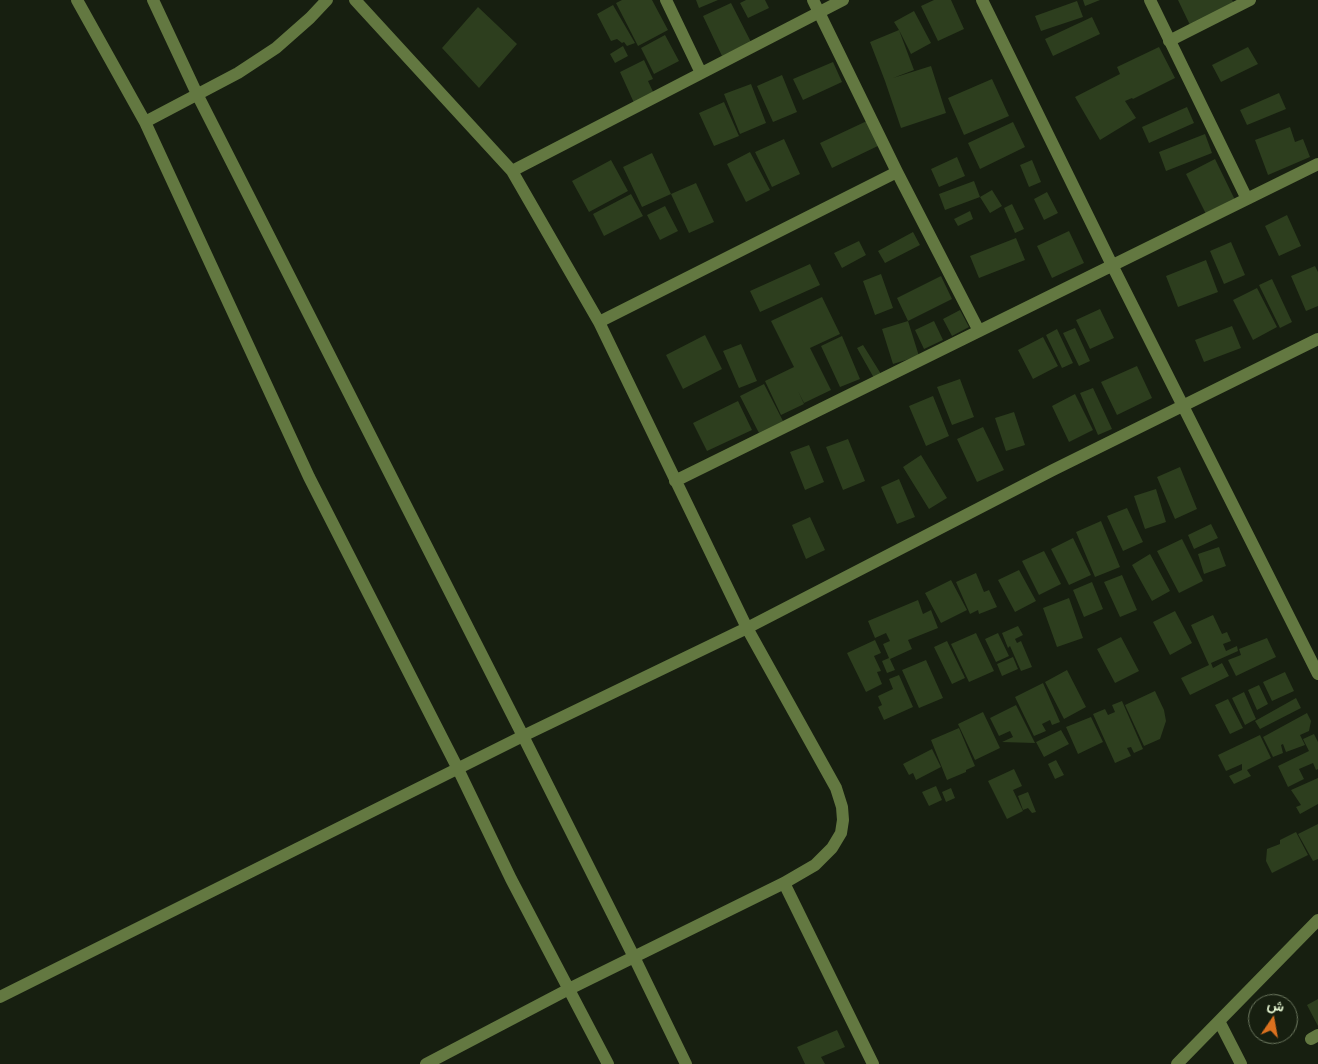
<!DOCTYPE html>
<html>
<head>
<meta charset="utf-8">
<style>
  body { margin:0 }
  #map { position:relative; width:1318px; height:1064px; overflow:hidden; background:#171f10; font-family:"Archivo Narrow",Vazirmatn,sans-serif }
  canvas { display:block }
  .north { position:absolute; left:1248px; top:994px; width:50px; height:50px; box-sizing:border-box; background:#171f10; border:1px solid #6b765e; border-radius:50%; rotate:12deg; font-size:14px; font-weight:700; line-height:20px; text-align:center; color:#e8f9d4 }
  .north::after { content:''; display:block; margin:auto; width:18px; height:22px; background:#db711f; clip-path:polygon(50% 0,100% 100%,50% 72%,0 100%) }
</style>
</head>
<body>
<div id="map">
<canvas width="1318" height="1064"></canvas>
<div class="north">ش</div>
</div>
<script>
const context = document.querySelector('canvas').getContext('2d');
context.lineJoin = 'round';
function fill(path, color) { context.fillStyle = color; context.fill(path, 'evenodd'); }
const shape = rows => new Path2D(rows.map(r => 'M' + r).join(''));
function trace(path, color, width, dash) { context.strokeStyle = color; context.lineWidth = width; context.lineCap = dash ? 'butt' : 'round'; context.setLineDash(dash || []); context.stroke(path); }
fill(shape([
  [622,0,652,0,668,30,638,46,616,3],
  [696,0,718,0,699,8],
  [746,0,765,0,769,8,748,18,740,3],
  [934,0,951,0,964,29,938,41,921,6],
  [1083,0,1100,0,1085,6],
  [1178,0,1232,0,1234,3,1190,25],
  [1077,1,1083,17,1041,31,1035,16],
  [731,3,751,42,722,56,703,16],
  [613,5,635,43,627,46,624,42,622,43,617,39,611,41,597,14],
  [478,7,517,44,479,88,442,48],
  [914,11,931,43,911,54,899,30,914,70,893,78,931,66,946,113,901,128,885,81,870,42,899,30,894,22],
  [1092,17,1100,34,1053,56,1045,39],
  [665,35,679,61,654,74,641,48],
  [623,46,628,56,615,63,610,54],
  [1159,47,1175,78,1133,99,1132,98,1125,101,1136,118,1100,140,1075,97,1120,74,1117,67],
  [1248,47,1258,64,1221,82,1212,65],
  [644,60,653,79,648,81,655,96,635,105,620,72],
  [833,62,842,82,803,100,793,79],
  [782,75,797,112,773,122,757,86],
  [992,79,1009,116,964,135,948,98],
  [751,84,766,123,740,134,724,94],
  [1279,93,1286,109,1247,125,1240,110],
  [724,102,739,136,714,146,699,113],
  [1187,107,1194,123,1149,143,1142,127],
  [869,120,882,144,832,168,820,143],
  [1013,122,1025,147,980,169,968,143],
  [1290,127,1295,142,1303,139,1310,157,1268,175,1255,140],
  [1205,134,1212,153,1166,171,1159,152],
  [784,139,800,174,772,187,755,152],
  [750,152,770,190,746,202,727,164],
  [652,153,671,194,696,183,714,222,689,233,671,194,642,207,623,167],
  [957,157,965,176,939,187,931,169],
  [1215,159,1235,200,1206,214,1186,174],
  [611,160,628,191,589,212,572,181],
  [1032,160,1041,182,1029,187,1020,165],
  [974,181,980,197,945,210,939,194],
  [992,190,1002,206,990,213,980,197],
  [1047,192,1058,213,1044,220,1034,199],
  [631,194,643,216,604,236,593,214],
  [1012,204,1024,229,1015,233,1004,208],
  [665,206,678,231,660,240,647,215],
  [970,211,973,219,958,226,954,219],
  [1287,215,1301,246,1279,256,1265,226],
  [1069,231,1084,263,1052,278,1037,246],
  [913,232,920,245,885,263,878,251],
  [1016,238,1025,260,979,278,970,256],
  [859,241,866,255,842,268,834,253],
  [1231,242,1245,275,1224,284,1210,251],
  [1206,260,1218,292,1178,307,1166,276],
  [810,264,820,285,760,312,750,291],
  [1315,266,1318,272,1318,306,1306,311,1291,276],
  [881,274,893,308,875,315,863,281],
  [941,276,952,299,908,321,897,298],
  [1272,279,1292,322,1280,328,1259,285],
  [1257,288,1277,327,1253,340,1233,300],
  [822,297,840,334,810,348,831,390,804,403,798,391,804,404,781,415,765,381,794,367,771,321],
  [1100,309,1114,338,1090,349,1076,320],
  [960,310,969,327,952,336,943,319],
  [908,321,919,356,893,364,882,329],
  [934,321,943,340,924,349,915,330],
  [1232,326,1241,348,1204,362,1195,340],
  [1075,328,1090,361,1079,366,1063,333],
  [1057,329,1073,363,1062,368,1046,335],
  [705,335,722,369,683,389,666,355],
  [842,336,860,379,840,387,821,346],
  [1043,337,1058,366,1033,379,1018,350],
  [741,344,757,381,739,388,723,351],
  [863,345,881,374,874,378,857,348],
  [1137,366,1152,398,1117,415,1101,382],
  [960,379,974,417,952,425,937,387],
  [764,384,783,421,759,433,740,396],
  [1093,388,1112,429,1098,435,1080,393],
  [1075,394,1093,430,1069,442,1052,406],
  [933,396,949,436,926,446,909,406],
  [738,401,752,430,707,451,693,423],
  [1014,412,1025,445,1006,451,995,418],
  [983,427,1004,470,977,482,957,439],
  [848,439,865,481,843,490,826,447],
  [809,445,824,482,805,490,790,452],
  [921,455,947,498,929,509,903,467],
  [1180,467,1197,509,1175,519,1157,477],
  [899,479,915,517,897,524,881,487],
  [1156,489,1166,522,1145,529,1134,496],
  [1127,508,1143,542,1123,551,1107,516],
  [810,517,825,550,806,559,792,525],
  [1101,521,1120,567,1095,577,1076,532],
  [1211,524,1218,538,1194,549,1188,535],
  [1073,538,1091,575,1069,585,1051,549],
  [1182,539,1203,581,1179,593,1157,551],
  [1219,547,1226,566,1204,574,1198,554],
  [1044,551,1061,584,1039,595,1022,561],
  [1150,554,1170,591,1152,601,1132,565],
  [1019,570,1036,601,1015,612,998,580],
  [976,573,984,592,989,590,997,607,979,614,978,610,970,614,956,582],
  [1122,575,1137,610,1120,617,1104,582],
  [951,580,967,610,941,623,925,593],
  [1092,582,1103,609,1084,617,1073,590],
  [1069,598,1083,638,1057,647,1043,608],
  [918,600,923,614,931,610,938,628,908,640,912,649,890,659,895,670,887,673,882,661,889,658,883,644,890,641,886,633,875,638,868,621],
  [1175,611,1192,643,1170,655,1153,622],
  [1213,615,1222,634,1227,632,1231,641,1223,644,1226,651,1237,646,1238,651,1211,663,1213,668,1222,663,1229,676,1190,695,1181,678,1209,665,1191,625],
  [1018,626,1023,635,1015,639,1017,643,1021,641,1032,667,1021,671,1010,646,1008,648,1002,633],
  [976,633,994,671,969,682,951,644],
  [998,633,1009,656,996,662,985,639],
  [1121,637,1139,671,1115,683,1097,649],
  [1267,638,1276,657,1236,676,1228,660,1241,655,1239,649],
  [875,640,881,653,874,656,881,671,877,672,882,684,866,692,847,653],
  [947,641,965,678,952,684,934,647],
  [1013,657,1018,669,1002,676,997,664],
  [926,660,943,698,919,708,902,670],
  [1067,670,1086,707,1064,719,1045,682],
  [1285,672,1294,691,1272,701,1263,682],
  [899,675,913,707,884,720,878,707,882,705,878,696,893,689,889,679],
  [1043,683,1060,722,1052,725,1050,720,1042,724,1046,731,1034,736,1015,697],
  [1259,685,1268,704,1257,710,1248,690],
  [1155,691,1164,710,1166,721,1160,739,1144,746,1125,705],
  [1244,692,1256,719,1245,725,1232,698],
  [1296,698,1301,708,1260,729,1255,721],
  [1228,699,1243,728,1230,734,1215,705],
  [1122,701,1143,749,1134,753,1131,747,1127,748,1131,756,1115,763,1093,714,1105,709,1108,715,1115,712,1112,705],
  [1016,705,1035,743,1002,742,1013,737,1010,731,999,736,990,718],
  [983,712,1000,748,975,760,958,724],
  [1307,713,1311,721,1309,731,1300,735,1305,745,1286,752,1283,744,1281,745,1283,753,1273,757,1263,737],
  [1091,717,1103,742,1078,754,1066,727],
  [959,728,975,766,966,770,966,772,947,780,931,740],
  [1061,730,1069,744,1044,757,1036,742],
  [1314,734,1318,742,1318,769,1316,770,1313,763,1299,769,1304,779,1288,787,1278,766,1309,751,1303,739],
  [1260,735,1271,758,1247,770,1251,776,1234,784,1229,776,1242,770,1242,764,1226,771,1218,755],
  [932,749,941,767,916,780,913,773,909,775,903,764],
  [1056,760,1064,775,1055,779,1048,764],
  [1014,769,1022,786,1013,790,1023,811,1007,819,988,781],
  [1318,778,1318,804,1300,814,1296,807,1301,805,1291,790],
  [936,786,942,800,929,806,922,792],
  [951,788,955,798,946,802,942,792],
  [1028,792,1036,812,1032,813,1028,808,1023,810,1018,796],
  [1318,824,1318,859,1313,861,1298,834],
  [1296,832,1308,855,1272,873,1266,861,1267,849,1280,844,1280,840],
  [1318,999,1318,1026,1307,1005],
  [837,1030,845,1047,821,1057,825,1064,805,1064,797,1047]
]), '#2d3e1e');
trace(shape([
  [77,0,145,122,309,477,458,769,511,879,608,1064],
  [153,0,197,94,523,736,634,957,686,1064],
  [355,0,512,171,599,322,747,628,836,788,842,807,843,820,841,833,832,848,815,865,784,883,569,989,426,1064],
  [666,0,701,73],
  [813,0,897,172,979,331],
  [982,0,1112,265,1318,674],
  [1150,0,1247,199],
  [1169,41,1250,0],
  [145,122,238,73,276,48,310,18,327,0],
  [512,171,843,0],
  [599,322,897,172],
  [675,481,1318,164],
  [784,883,873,1064],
  [0,997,523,736,747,628,1053,470,1318,339],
  [1219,1021,1241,1064],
  [1311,1039,1318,1035],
  [1177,1064,1318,920]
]), '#637841', 12);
</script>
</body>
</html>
